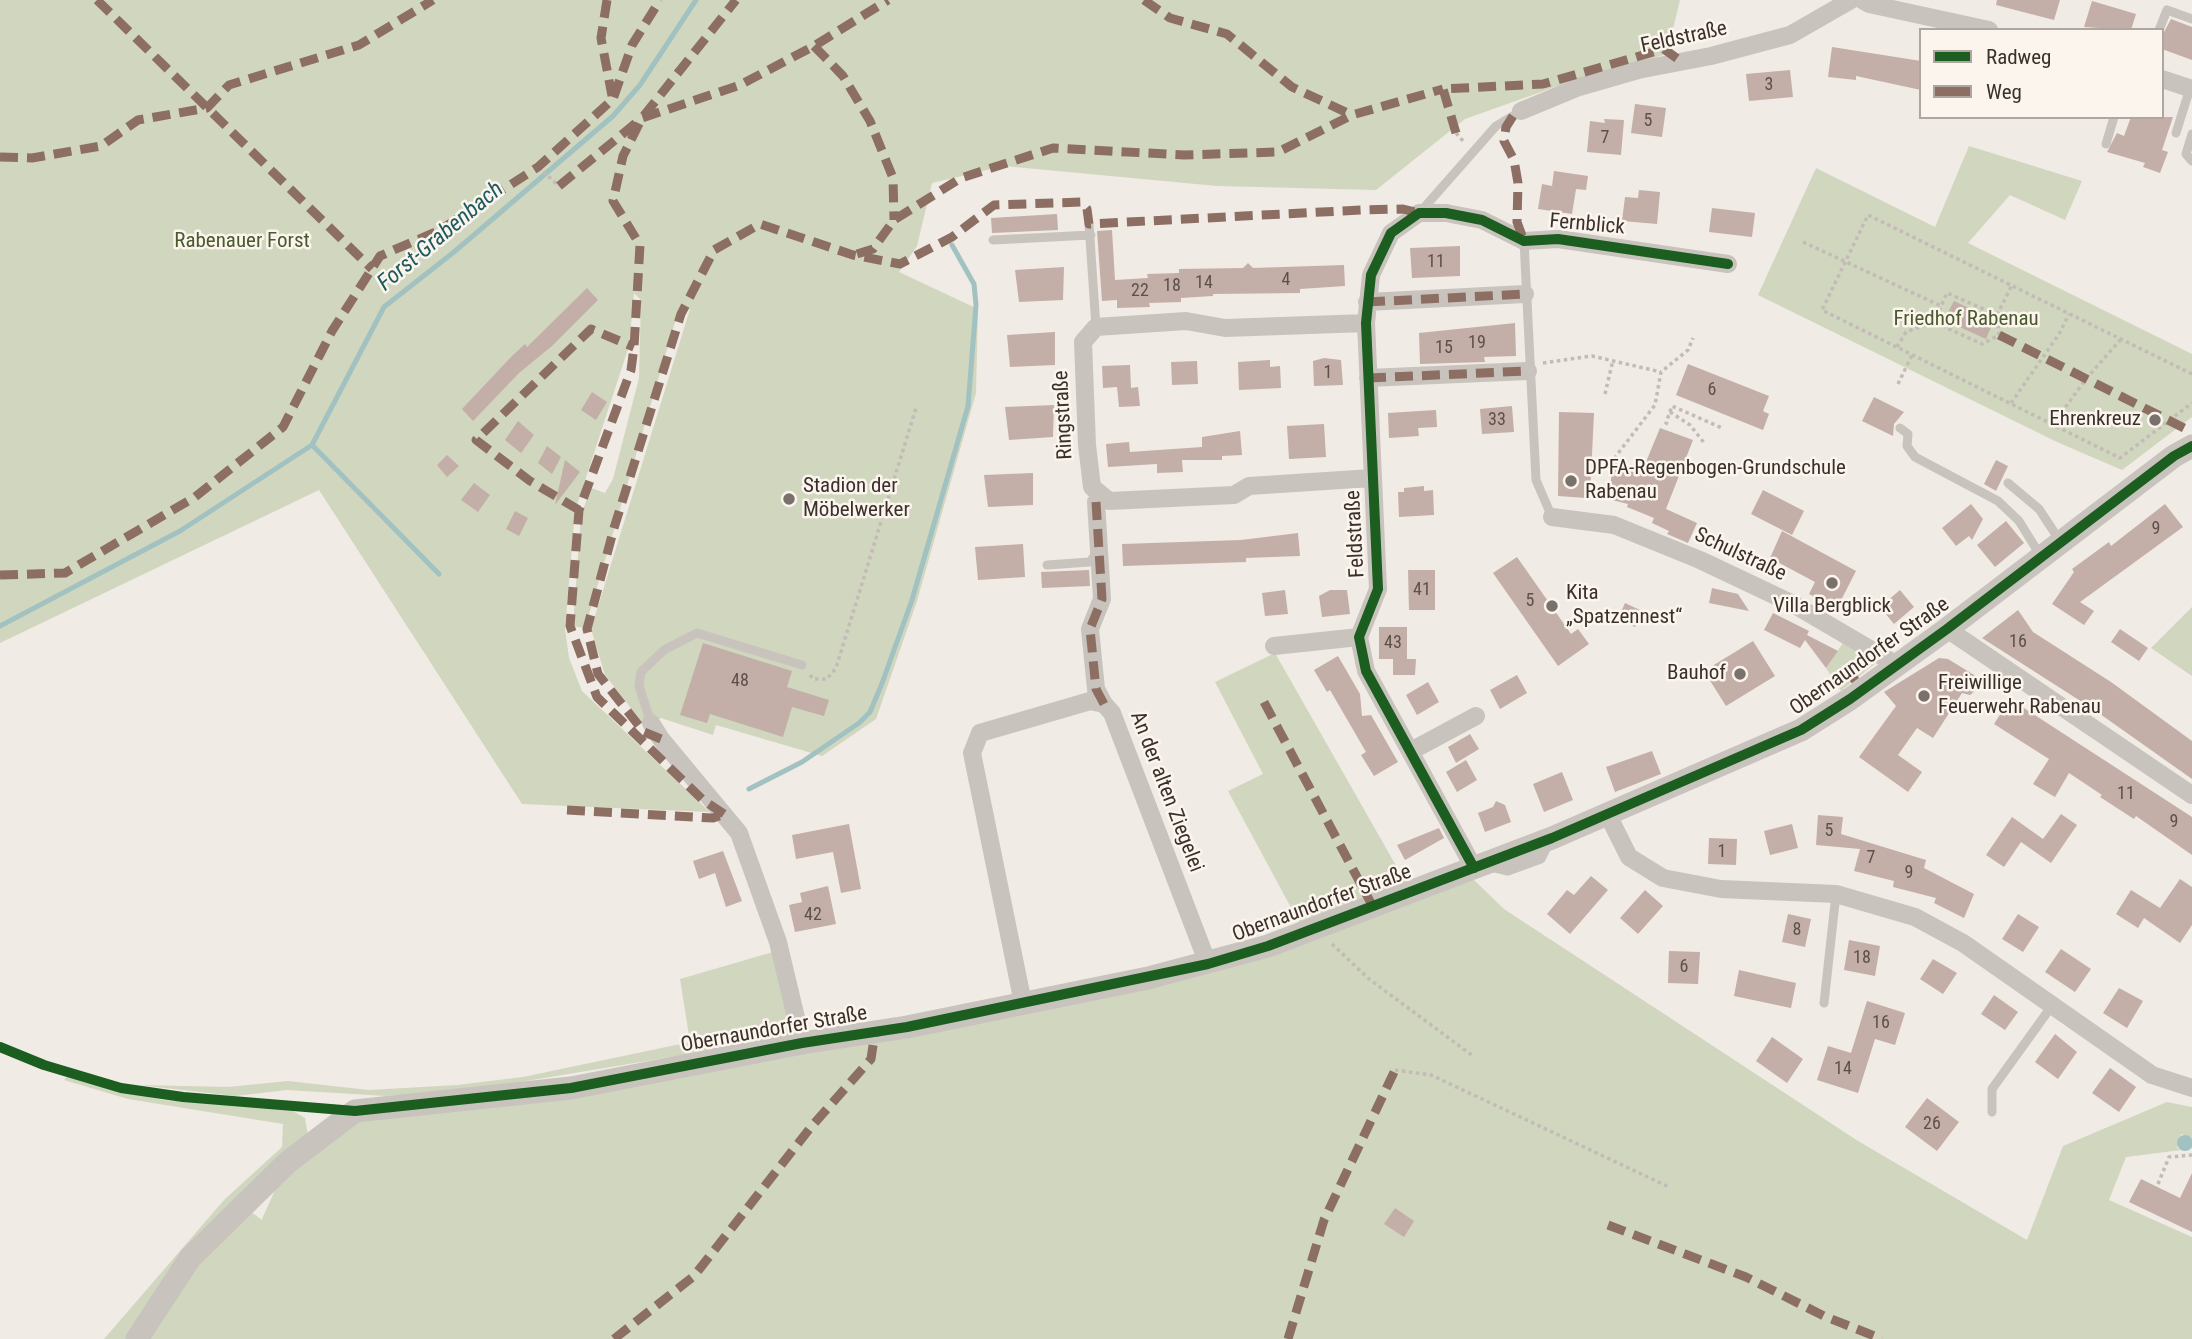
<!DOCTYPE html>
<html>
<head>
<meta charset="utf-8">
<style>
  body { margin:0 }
  #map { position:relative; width:2192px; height:1339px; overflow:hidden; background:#f0ebe5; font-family:"Roboto Condensed",sans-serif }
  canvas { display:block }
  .legend { position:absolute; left:1919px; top:28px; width:245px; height:91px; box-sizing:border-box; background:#fbf5ee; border:2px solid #aea6a0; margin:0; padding:9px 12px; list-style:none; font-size:21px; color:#3b302b }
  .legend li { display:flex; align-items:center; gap:14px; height:35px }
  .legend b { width:35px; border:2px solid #aea6a0 }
</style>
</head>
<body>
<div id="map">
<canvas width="2192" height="1339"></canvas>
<ul class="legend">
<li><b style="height:9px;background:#1b5e20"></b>Radweg</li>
<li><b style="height:9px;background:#8d6e63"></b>Weg</li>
</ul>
</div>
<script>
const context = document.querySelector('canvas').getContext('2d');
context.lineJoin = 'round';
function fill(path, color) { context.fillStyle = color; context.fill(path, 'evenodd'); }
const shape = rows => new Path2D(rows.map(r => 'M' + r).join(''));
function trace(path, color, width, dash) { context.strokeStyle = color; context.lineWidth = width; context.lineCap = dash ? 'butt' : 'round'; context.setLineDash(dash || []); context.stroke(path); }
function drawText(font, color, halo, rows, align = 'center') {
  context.font = font + ' "Roboto Condensed",sans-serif'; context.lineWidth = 5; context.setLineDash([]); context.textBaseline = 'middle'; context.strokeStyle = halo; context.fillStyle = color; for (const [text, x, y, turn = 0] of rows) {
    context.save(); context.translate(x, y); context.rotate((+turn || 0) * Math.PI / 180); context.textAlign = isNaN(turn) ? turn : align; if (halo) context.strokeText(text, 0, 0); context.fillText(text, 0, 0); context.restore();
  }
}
fill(shape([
  [0,0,1680,0,1667,54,1555,87,1465,119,1376,190,1217,186,1004,166,932,183,917,246,899,272,978,309,976,393,917,601,876,719,822,756,716,725,713,735,661,718,645,726,605,675,591,629,690,309,678,312,585,628,573,626,581,515,591,488,605,493,613,479,639,378,641,300,634,293,629,346,575,511,565,629,569,658,582,691,710,812,522,804,319,490,0,643],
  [1969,146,2082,181,2065,220,2010,195,1968,243,2192,354,2192,417,2122,470,2057,442,1758,295,1816,168,1935,227],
  [2192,607,2192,676,2151,648],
  [1843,643,1877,662,1841,691,1826,668],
  [1275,653,1415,899,1473,879,1504,909,1858,1141,2027,1240,2063,1146,2167,1102,2192,1107,2192,1138,2181,1134,2177,1148,2181,1150,2126,1157,2109,1200,2192,1237,2192,1339,104,1339,224,1200,282,1147,283,1124,128,1099,64,1080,67,1077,163,1100,291,1110,305,1118,308,1136,355,1111,451,1103,689,1054,472,1090,386,1096,287,1090,235,1096,139,1085,228,1087,288,1081,369,1090,457,1085,523,1077,690,1042,680,979,773,952,795,1028,790,1038,694,1052,696,1063,1308,939,1228,791,1263,774,1215,682],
  [280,1179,262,1219,262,1220,250,1211]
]), '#d1d6bf');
fill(shape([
  '2177 1143a8 8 0 1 1 16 0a8 8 0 1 1-16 0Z'
]), '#a1c2c1');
trace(shape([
  [312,445,439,574],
  [0,626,180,531,312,445,384,307,454,252,613,116,640,85,696,0],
  [749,789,802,762,859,723,870,712,881,686,912,600,968,406,976,305,974,284,952,245]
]), '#a1c2c1', 5);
fill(shape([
  [1997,0,2060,0,2054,20,1996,5],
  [2092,1,2136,14,2131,30,2084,27],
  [2171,19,2192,27,2192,60,2162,49,2162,36],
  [1832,47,1921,61,1921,90,1856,76,1856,80,1828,77],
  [1790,70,1793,97,1749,101,1746,74],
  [1635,104,1666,108,1662,137,1631,133],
  [2131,117,2173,117,2162,150,2168,152,2160,173,2143,167,2145,163,2107,152,2117,133,2124,136],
  [1604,119,1624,120,1621,155,1587,152,1590,121,1605,123],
  [1554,171,1588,176,1586,190,1576,189,1572,214,1538,209,1542,184,1552,186],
  [1639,190,1660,192,1657,224,1622,221,1625,197,1638,198],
  [1712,208,1755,213,1752,237,1709,232],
  [1057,214,1058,230,992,233,991,218],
  [1112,230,1115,280,1148,278,1147,274,1179,273,1179,269,1243,268,1248,263,1253,268,1344,265,1345,286,1300,289,1300,293,1213,294,1213,296,1181,298,1181,302,1149,303,1150,307,1117,308,1117,300,1102,301,1097,231],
  [1460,246,1460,276,1412,278,1410,248],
  [1064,267,1063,300,1019,302,1015,270],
  [587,288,598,300,552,346,519,373,473,421,462,409,511,357,525,344,527,347],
  [1954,301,1994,320,1986,339,1944,320],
  [1515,323,1516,356,1484,357,1485,362,1420,364,1419,333],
  [1055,332,1055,365,1010,367,1007,335],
  [1324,358,1341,360,1343,385,1314,386,1313,361],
  [1270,360,1270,367,1280,366,1281,388,1239,390,1238,362],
  [1197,361,1198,384,1172,385,1171,362],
  [1688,364,1769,396,1763,411,1769,414,1763,430,1676,395],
  [1130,365,1131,388,1138,387,1140,406,1119,407,1117,387,1103,388,1102,366],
  [592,392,607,402,596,420,581,410],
  [1874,397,1904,412,1894,424,1893,436,1862,421],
  [1054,405,1053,437,1009,440,1005,407],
  [1512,406,1514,432,1482,434,1480,409],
  [1436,410,1437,427,1418,428,1419,436,1389,438,1388,413],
  [1559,412,1594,413,1590,495,1586,494,1586,498,1558,496],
  [518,421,534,435,521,453,505,440],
  [1324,424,1326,457,1289,459,1287,426],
  [1660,428,1693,440,1666,509,1697,523,1688,543,1667,534,1669,531,1652,523,1654,518,1627,507,1628,504,1608,499,1613,466,1641,474],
  [1240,431,1242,455,1222,456,1222,460,1182,460,1183,472,1157,473,1157,464,1108,467,1106,444,1129,442,1130,452,1202,447,1202,437],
  [547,446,561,457,552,474,538,463],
  [447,455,459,466,447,477,437,465],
  [565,460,580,472,555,505],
  [1996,460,2008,466,1996,491,1984,484],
  [1033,473,1033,505,988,507,984,475],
  [474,483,490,495,478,512,461,500],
  [1424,486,1424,491,1433,490,1434,515,1399,517,1398,492,1404,492,1404,488],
  [1763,490,1804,511,1792,535,1751,514],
  [1971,504,1983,519,1972,540,1969,536,1956,546,1942,528],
  [2165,504,2183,527,2080,602,2094,611,2084,625,2052,604,2074,572,2072,569,2109,542,2111,546],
  [515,511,528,518,519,536,506,529],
  [2006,521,2024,543,1995,567,1977,545],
  [1782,531,1856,571,1837,608,1809,594,1815,582,1770,558],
  [1298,533,1300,556,1246,558,1246,562,1123,566,1122,544,1241,540],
  [1023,544,1025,577,978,580,975,547],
  [1517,557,1571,634,1578,629,1589,644,1558,666,1493,573],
  [1089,570,1090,586,1042,588,1041,572],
  [1408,570,1435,570,1435,610,1409,610],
  [1712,588,1738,594,1749,611,1709,603],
  [1285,590,1288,614,1265,616,1262,593],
  [1330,590,1347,590,1350,614,1322,617,1319,596],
  [1900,590,1914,607,1894,624,1880,607],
  [1625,603,1642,611,1635,627,1618,619],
  [2018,610,2033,632,2111,682,2192,741,2192,779,2093,709,1982,638],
  [1773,613,1809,631,1807,635,1838,651,1826,668,1805,640,1800,648,1764,630],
  [1379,627,1407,627,1407,659,1416,659,1415,675,1393,675,1393,659,1400,659,1379,659],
  [2120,629,2148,648,2139,661,2111,642],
  [1753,641,1775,676,1726,706,1704,671],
  [703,643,792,671,787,687,829,700,824,716,792,707,783,737,710,714,707,723,680,715],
  [1338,656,1360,694,1362,716,1371,715,1398,762,1374,776,1361,755,1366,752,1330,690,1327,692,1314,670],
  [1939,658,1948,659,1979,678,1981,686,1970,695,1962,693,1933,738,1917,728,1898,755,1922,772,1908,792,1859,757,1896,706,1884,692],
  [1517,675,1527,693,1500,709,1490,690],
  [1428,682,1439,702,1417,715,1406,695],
  [2010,699,2192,817,2192,855,2136,816,2134,819,2100,797,2102,795,2069,773,2055,797,2033,784,2049,759,1994,724],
  [1470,734,1479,749,1456,763,1448,747],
  [1652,751,1661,774,1615,792,1606,767],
  [1466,760,1477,780,1457,792,1446,772],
  [1562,772,1573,800,1544,812,1533,784],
  [1496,801,1505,805,1511,822,1485,832,1478,813,1493,807],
  [2061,814,2077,825,2051,863,2021,842,2004,867,1986,855,2012,817,2043,839],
  [1818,815,1843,817,1841,834,1926,860,1924,868,1974,894,1964,918,1934,903,1936,898,1893,887,1894,881,1854,871,1860,849,1816,845],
  [849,824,861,889,841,893,833,852,796,859,792,835],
  [1792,824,1798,848,1770,855,1764,831],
  [1439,828,1444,838,1405,860,1397,845],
  [1709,838,1737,839,1736,865,1708,864],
  [723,851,742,901,726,907,715,873,699,879,693,861],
  [1591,876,1608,890,1570,934,1547,914,1567,890,1574,895],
  [2180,879,2192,887,2192,925,2180,943,2144,918,2138,928,2116,914,2131,890,2160,908],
  [828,886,836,924,795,932,789,905,802,902,800,893],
  [1645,890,1663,906,1638,934,1620,918],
  [1788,914,1811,919,1805,947,1782,942],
  [2018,914,2039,927,2023,952,2002,939],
  [1849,940,1880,946,1875,976,1844,970],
  [2061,949,2091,969,2075,992,2045,972],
  [1669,951,1700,952,1698,984,1668,983],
  [1933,959,1957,973,1943,994,1920,979],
  [1739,970,1796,983,1791,1008,1734,996],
  [2119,988,2143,1001,2127,1028,2103,1013],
  [1994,995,2018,1012,2005,1030,1981,1014],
  [1867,1001,1905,1013,1895,1045,1875,1039,1858,1093,1817,1080,1828,1046,1851,1053],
  [2055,1034,2077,1052,2058,1079,2035,1062],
  [1772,1037,1803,1059,1787,1083,1756,1061],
  [2110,1068,2136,1087,2119,1112,2092,1093],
  [1927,1098,1959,1122,1937,1151,1905,1127],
  [2192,1173,2192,1232,2129,1202,2141,1179,2180,1198],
  [1395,1208,1414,1221,1404,1237,1384,1224]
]), '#c3afa7');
trace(shape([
  [1456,133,1464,142],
  [538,167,559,186],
  [1803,242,1941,306],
  [1997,315,2012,285],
  [1897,347,1906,332,1934,322,1982,344,1999,335,1997,315,1947,293,1934,322],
  [1543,363,1592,356,1661,372],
  [2192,374,1868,215,1822,310,2120,458,2192,403],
  [1898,384,1912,355],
  [1605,394,1613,360],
  [2011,403,2059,334,2069,314],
  [1670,412,1690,425,1705,444],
  [1668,424,1666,423,1672,406,1722,428],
  [2053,424,2086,379,2121,339],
  [1615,466,1616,456,1655,405,1661,372,1688,350,1693,338],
  [810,675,813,679,827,679,836,668,916,408],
  [1332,944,1369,979,1473,1056],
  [1395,1070,1431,1075,1669,1187],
  [2158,1184,2169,1157,2192,1155]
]), '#c2bbb6', 3.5, [3.5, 3.5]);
trace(shape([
  [2159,30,2167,10,2192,19],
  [2176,133,2190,88],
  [2192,134,2186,154,2192,161],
  [2106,144,2114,117],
  [1422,210,1496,126,1521,111],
  [1089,224,1096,327],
  [993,240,1091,235],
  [1524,241,1536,480,1552,517],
  [1900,428,1908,434,1907,446,1915,457,1998,501,2019,521,2040,555],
  [2008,483,2039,509,2060,541],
  [1047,565,1090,562,1096,553],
  [651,723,639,686,641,672,664,650,697,633,802,665],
  [1491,867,1508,871,1541,859,1549,843],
  [1824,1003,1836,894],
  [1992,1112,1992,1089,2051,1007]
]), '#c9c3be', 9);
trace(shape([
  [1862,0,1869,4,1989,30],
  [2162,79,2192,89],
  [1521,111,1579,87,1638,70,1711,56,1790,35,1851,0],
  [1367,302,1525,294],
  [1366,323,1225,328,1186,321,1096,327,1083,342,1087,445,1092,487,1109,501,1234,495,1249,486,1372,478],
  [1368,378,1528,371],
  [1096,502,1102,599,1090,629,1096,689,1104,704],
  [1552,517,1614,525,1700,560,1793,604,1897,665],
  [1947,629,2192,795],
  [1274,646,1359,637],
  [651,723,661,739,739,833,778,942,802,1043],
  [1411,751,1476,716],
  [1608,815,1629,857,1663,878,1721,889,1836,894,1915,917,1963,943,2152,1075,2192,1088],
  [1474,868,1366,671,1359,637,1378,589,1366,323,1371,275,1391,233,1419,213,1446,213,1482,220,1524,241,1558,239,1728,264],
  [1023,1003,972,753,980,733,1090,701,1104,704,1112,713,1208,964]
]), '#c9c3be', 18);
trace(shape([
  [137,1339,190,1258,288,1162,355,1111,571,1088,802,1043,907,1027,1148,978,1268,946,1552,838,1801,730,1850,699,1947,629,2174,456,2192,446]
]), '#c9c3be', 23);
trace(shape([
  [97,0,372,269],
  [607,0,601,38,612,96],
  [1144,0,1170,18,1227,34,1292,87,1352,115],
  [814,46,843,76,870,121,893,178,894,220],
  [1513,116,1506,127,1504,141,1514,160,1518,183,1517,222,1524,241],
  [1456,133,1443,89,1543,84,1664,49,1679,60],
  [0,157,32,158,101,146,138,120,207,108,229,85,359,45,433,0],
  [559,186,642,118,740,85,814,46,888,0],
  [857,254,873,249,894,220,961,178,1053,148,1184,155,1278,152,1352,115,1443,89],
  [1367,302,1525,294],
  [1999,335,2192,432],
  [1368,378,1528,371],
  [1096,502,1102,599,1090,629,1096,689,1104,704],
  [579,510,530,481,476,440,591,329,634,347],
  [0,575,65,573,195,497,283,427,332,331,380,256,440,230,538,167,613,99,632,45,660,0],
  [1845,666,1862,690],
  [1264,702,1373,907],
  [661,739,644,732,598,674,587,629,614,528,681,314,714,250,760,224,853,255,900,264,952,237,994,205,1081,202,1087,209,1089,224,1361,210,1403,209,1419,213],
  [567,810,713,818,724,814],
  [724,814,703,800,597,697,570,626,579,510,631,370,634,347,640,245,613,201,623,156,642,118,736,0],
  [1608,1225,1746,1277,1824,1316,1882,1339],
  [614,1339,694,1276,811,1127,871,1059,875,1032],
  [1288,1339,1324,1220,1395,1070]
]), '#8d6e63', 9, [18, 9]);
trace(shape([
  [1474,868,1366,671,1359,637,1378,589,1366,323,1371,275,1391,233,1419,213,1446,213,1482,220,1524,241,1558,239,1728,264],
  [0,1047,44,1065,121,1088,183,1097,355,1111,571,1088,802,1043,907,1027,1208,964,1268,946,1552,838,1801,730,1850,699,1947,629,2174,456,2192,446]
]), '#1b5e20', 10);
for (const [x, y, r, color] of [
  [2155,420,7,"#7a716c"],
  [1571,481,7,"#7a716c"],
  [789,499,7,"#7a716c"],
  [1832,583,7,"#7a716c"],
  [1552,606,7,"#7a716c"],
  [1740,674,7,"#7a716c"],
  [1924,696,7,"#7a716c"]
]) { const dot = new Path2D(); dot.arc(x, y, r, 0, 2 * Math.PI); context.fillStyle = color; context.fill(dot); trace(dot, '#fbf5ee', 2.5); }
drawText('18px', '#5d504a', null, [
  ["3",1769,85],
  ["5",1648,121],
  ["7",1605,138],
  ["11",1436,262],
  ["4",1286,280],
  ["14",1204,283],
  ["18",1172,286],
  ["22",1140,291],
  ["19",1477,343],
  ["15",1444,348],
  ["1",1328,373],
  ["6",1712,390],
  ["33",1497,420],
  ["9",2156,529],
  ["41",1422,590],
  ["5",1530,601],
  ["16",2018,642],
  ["43",1393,643],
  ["48",740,681],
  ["11",2126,794],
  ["9",2174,822],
  ["5",1829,831],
  ["1",1722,852],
  ["7",1871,858],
  ["9",1909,873],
  ["42",813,915],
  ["8",1797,930],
  ["18",1862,958],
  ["6",1684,967],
  ["16",1881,1023],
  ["14",1843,1069],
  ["26",1932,1124]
]);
drawText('21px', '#3b302b', '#fbf5ee', [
  ["Feldstraße",1684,38,-12],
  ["Fernblick",1587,225,5],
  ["Ringstraße",1064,415,-93],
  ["Feldstraße",1356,534,-93],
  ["Schulstraße",1740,555,25],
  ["Obernaundorfer Straße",1870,657,-35],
  ["An der alten Ziegelei",1166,792,69],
  ["Obernaundorfer Straße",1322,904,-20],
  ["Obernaundorfer Straße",774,1030,-10]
]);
drawText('21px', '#4a5a2e', '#fbf5ee', [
  ["Rabenauer Forst",242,242],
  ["Friedhof Rabenau",1966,320]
]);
drawText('21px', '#3b302b', '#fbf5ee', [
  ["Ehrenkreuz",2141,420,"right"],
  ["DPFA-Regenbogen-Grundschule",1585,469],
  ["Rabenau",1585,493],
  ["Stadion der",803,487],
  ["Möbelwerker",803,511],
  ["Kita",1566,594],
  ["„Spatzennest“",1566,618],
  ["Villa Bergblick",1832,607,"center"],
  ["Bauhof",1726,674,"right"],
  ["Freiwillige",1938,684],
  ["Feuerwehr Rabenau",1938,708]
], 'left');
drawText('italic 23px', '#1f5a5e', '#fbf5ee', [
  ["Forst-Grabenbach",441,237,-40]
]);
</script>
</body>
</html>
